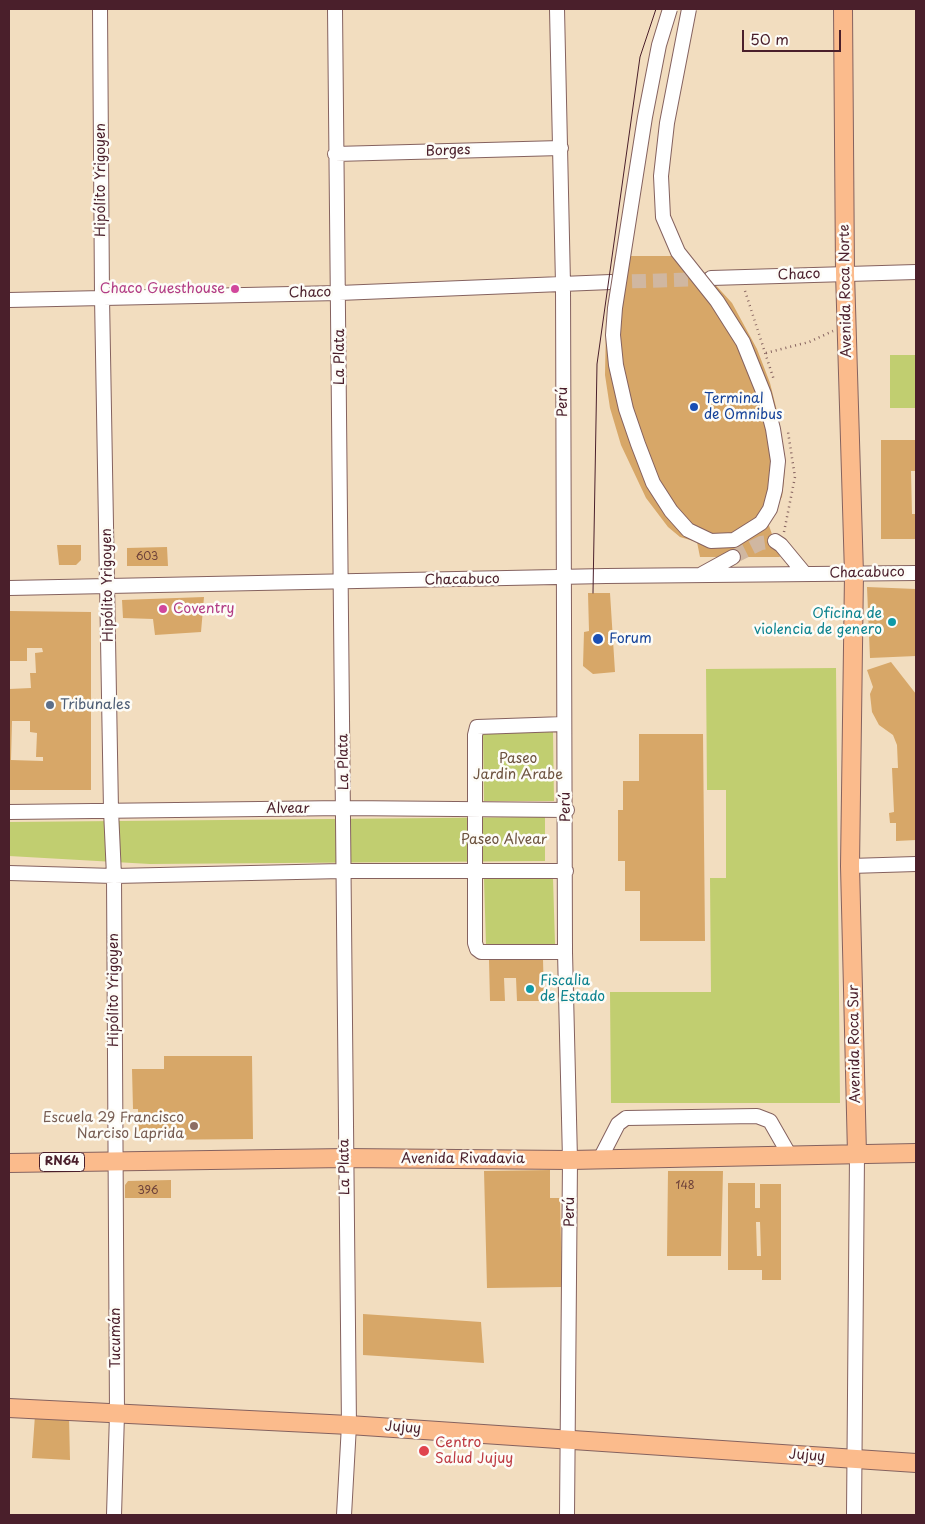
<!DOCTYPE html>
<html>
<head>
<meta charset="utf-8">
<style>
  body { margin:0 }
  #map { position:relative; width:925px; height:1524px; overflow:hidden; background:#f2ddbf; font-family:"Playpen Sans",sans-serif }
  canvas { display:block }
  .frame { position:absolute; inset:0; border:10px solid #4a1f2b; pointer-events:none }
  .scale { position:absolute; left:742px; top:30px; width:99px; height:22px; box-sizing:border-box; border:2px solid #4a1f2b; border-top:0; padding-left:6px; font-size:15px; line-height:18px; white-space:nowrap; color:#4a1f2b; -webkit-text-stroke:4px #fdfcf7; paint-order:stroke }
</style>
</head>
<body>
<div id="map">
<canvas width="925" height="1524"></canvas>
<div class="frame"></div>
<div class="scale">50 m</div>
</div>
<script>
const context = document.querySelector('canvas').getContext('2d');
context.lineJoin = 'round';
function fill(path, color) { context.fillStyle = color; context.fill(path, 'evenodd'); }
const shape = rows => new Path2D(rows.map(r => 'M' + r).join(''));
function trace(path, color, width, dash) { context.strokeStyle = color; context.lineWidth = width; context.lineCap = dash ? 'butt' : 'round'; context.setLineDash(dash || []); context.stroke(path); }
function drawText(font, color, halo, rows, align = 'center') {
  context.font = font + ' "Playpen Sans",sans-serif'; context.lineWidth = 5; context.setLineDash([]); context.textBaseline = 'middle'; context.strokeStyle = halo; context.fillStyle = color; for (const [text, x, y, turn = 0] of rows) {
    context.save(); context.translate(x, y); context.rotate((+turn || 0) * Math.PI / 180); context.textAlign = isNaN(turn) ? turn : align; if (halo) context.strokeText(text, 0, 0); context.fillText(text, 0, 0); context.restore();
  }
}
fill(shape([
  [890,355,916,355,916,408,890,408],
  [836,668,840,1103,611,1103,610,992,711,992,710,878,726,878,726,790,707,790,706,669],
  [553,732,554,801,484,801,483,733],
  [545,817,545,861,150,864,9,856,9,822],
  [553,878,555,944,486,945,484,879]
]), '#c1ce70');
fill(shape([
  [615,256,689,256,732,303,757,349,770,383,777,411,785,464,784,480,782,497,767,520,780,557,700,557,697,542,680,537,668,527,646,498,621,445,610,408,605,375,606,324],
  [881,440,916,440,916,471,911,471,912,514,916,514,916,539,881,539],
  [57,545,81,545,81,560,76,565,59,565],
  [167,547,168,566,127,566,127,548],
  [867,587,916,589,916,656,870,658],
  [588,593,610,593,615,672,593,674,583,666,584,632,589,631],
  [204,597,201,632,155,635,153,619,123,618,122,600],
  [9,611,91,612,91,790,9,790,9,689,31,688,30,673,36,673,35,653,43,652,42,648,27,648,27,661,9,661],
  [12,721,30,721,30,732,37,733,36,757,43,757,43,761,11,760],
  [891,662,916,694,916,840,896,841,896,823,890,823,889,813,894,812,892,768,898,768,897,745,893,735,879,725,872,712,870,694,873,687,867,670],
  [639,734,703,734,705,941,640,941,640,891,625,891,625,861,618,861,618,810,623,810,623,781,639,781],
  [543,959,544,1001,517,1001,516,978,504,978,505,1001,490,1001,489,960],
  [164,1056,252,1056,253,1139,139,1140,138,1109,133,1109,132,1069,164,1069],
  [550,1170,550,1198,560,1198,562,1287,487,1288,484,1171],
  [668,1171,723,1171,721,1256,667,1256],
  [171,1180,171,1198,125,1198,125,1185,128,1181],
  [728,1183,755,1183,755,1208,760,1208,760,1184,781,1184,781,1280,762,1280,762,1270,728,1270],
  [756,1222,760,1222,761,1256,757,1256],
  [363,1314,481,1322,484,1363,363,1355],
  [35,1415,69,1417,70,1460,32,1458]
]), '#d7a768');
trace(shape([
  [611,282,708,279],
  [733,557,761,543,775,541]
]), '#d0b7a1', 14, [14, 7]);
const minor = shape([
  [100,9,102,297,111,810,114,876,117,1414,114,1515],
  [335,9,349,1425,344,1515],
  [557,9,563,284,565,952,570,1160,567,1515],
  [335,154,561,148],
  [711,278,916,272],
  [9,300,339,293,611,282],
  [775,541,781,545,805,574],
  [702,574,733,557],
  [9,588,606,576,916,573],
  [564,724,477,727,475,735,475,943,477,949,481,952,565,952],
  [9,812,344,808,567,810],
  [850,866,916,864],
  [9,873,114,876,342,871,566,871],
  [600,1159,618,1124,626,1118,757,1116,770,1121,790,1156],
  [854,1515,857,1154]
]);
const major = shape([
  [843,9,845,273,854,574,850,866,857,1154],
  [9,1163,345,1158,570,1160,916,1153],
  [9,1408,349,1425,916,1463]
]);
trace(minor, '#85625f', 16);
trace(major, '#85625f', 20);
trace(shape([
  [745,291,774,380],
  [766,353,809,342,833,331],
  [784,532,795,477,788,432]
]), '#85625f', 2.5, [1, 4]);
trace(minor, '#fff', 14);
trace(major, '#fbbb8c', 18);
trace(shape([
  [593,593,597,364,640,57,656,9]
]), '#4a1f2b', 1);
const minorBridge = shape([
  [670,9,659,45,645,117,615,308,613,335,616,365,626,409,638,444,653,483,671,511,688,530,711,541,734,540,761,523,770,509,775,490,778,461,773,429,764,394,743,342,717,301,678,252,663,217,661,176,667,123,689,9]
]);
trace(minorBridge, '#85625f', 16, []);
trace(minorBridge, '#fff', 14);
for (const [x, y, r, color] of [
  [235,289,5,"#d1479c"],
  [694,407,5,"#1a4fb4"],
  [163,609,5,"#d1479c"],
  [892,622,5,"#0f9aa8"],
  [598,639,6,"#1a4fb4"],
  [50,705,5,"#5c6f8a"],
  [530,989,5,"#0f9aa8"],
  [194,1126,5,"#8d6e63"],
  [424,1451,6,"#e0444e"]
]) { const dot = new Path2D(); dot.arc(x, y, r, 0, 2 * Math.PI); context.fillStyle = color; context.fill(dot); trace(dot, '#fdfcf7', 2); }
drawText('11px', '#6d413a', null, [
  ["603",147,557],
  ["148",685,1186],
  ["396",148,1191]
]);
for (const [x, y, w] of [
  [62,1162,45]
]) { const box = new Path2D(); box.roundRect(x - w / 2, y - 9.5, w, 19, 4); context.fillStyle = '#fdfcf7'; context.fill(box); trace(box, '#4a1f2b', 1); }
drawText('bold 12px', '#4a1f2b', null, [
  ["RN64",62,1162]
]);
drawText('14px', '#4a1f2b', '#fdfcf7', [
  ["Borges",448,151,-2],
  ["Hipólito Yrigoyen",101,180,-90],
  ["Chaco",799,275,-2],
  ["Avenida Roca Norte",846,291,-91],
  ["Chaco",310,293,-1],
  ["La Plata",340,357,-90],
  ["Perú",563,402,-90],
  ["Chacabuco",867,573,-1],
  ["Chacabuco",462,580,-1],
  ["Hipólito Yrigoyen",108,585,-91],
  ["La Plata",344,762,-91],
  ["Perú",566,807,-91],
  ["Alvear",288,809],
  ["Hipólito Yrigoyen",114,990,-90],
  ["Avenida Roca Sur",855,1044,-91],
  ["Avenida Rivadavia",463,1159],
  ["La Plata",345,1167,-91],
  ["Perú",570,1212,-90],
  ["Tucumán",116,1338,-90],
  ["Jujuy",403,1428,4],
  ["Jujuy",807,1456,4]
]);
drawText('14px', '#b23c85', '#fdfcf7', [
  ["Chaco Guesthouse",225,289],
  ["Coventry",173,609,"left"]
], 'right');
drawText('14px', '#164399', '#fdfcf7', [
  ["Terminal",704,399],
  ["de Omnibus",704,415],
  ["Forum",609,639]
], 'left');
drawText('14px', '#0d838f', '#fdfcf7', [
  ["Oficina de",882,614],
  ["violencia de genero",882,630],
  ["Fiscalia",540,981,"left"],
  ["de Estado",540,997,"left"]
], 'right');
drawText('14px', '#4e5e75', '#fdfcf7', [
  ["Tribunales",60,705]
], 'left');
drawText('14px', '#6e5440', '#fdfcf7', [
  ["Paseo",518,759],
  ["Jardin Arabe",518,775],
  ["Paseo Alvear",504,840]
]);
drawText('14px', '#785e54', '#fdfcf7', [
  ["Escuela 29 Francisco",184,1118],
  ["Narciso Laprida",184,1134]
], 'right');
drawText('14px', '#be3a42', '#fdfcf7', [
  ["Centro",435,1443],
  ["Salud Jujuy",435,1459]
], 'left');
</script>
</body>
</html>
